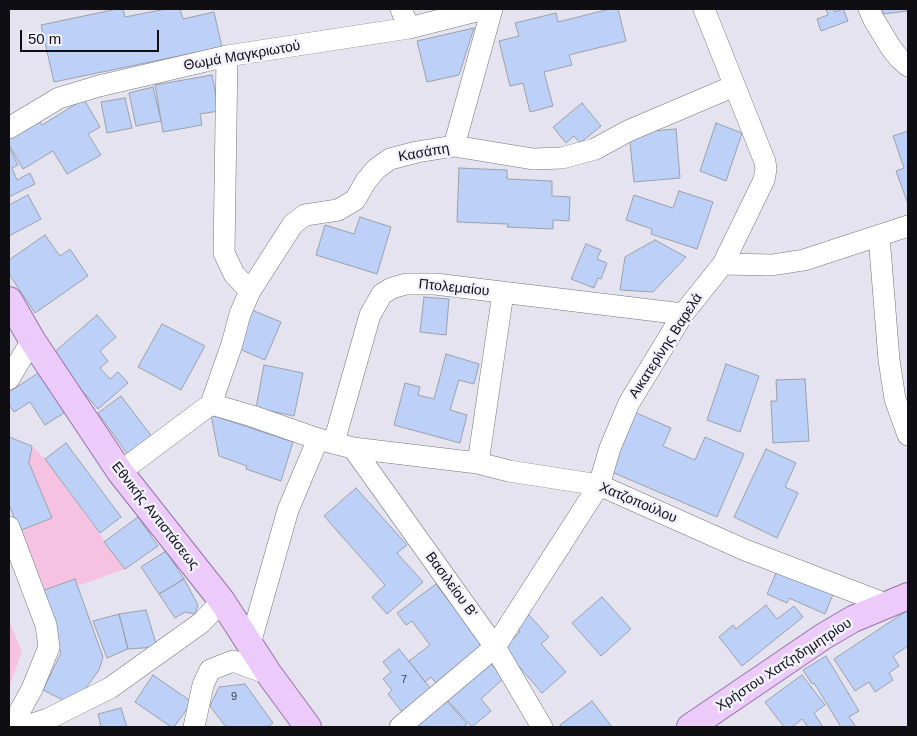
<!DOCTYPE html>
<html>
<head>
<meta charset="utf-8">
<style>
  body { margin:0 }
  #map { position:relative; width:917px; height:736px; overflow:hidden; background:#e4e3ef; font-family:Helvetica,sans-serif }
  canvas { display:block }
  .frame { position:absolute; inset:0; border:10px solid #0f0f13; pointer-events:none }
  .scale { position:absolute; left:20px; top:30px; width:139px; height:22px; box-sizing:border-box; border:2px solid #0f0f13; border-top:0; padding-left:6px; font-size:15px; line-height:18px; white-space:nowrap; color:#0f0f13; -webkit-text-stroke:4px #f1f0fc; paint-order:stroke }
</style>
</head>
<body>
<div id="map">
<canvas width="917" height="736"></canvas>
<div class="frame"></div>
<div class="scale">50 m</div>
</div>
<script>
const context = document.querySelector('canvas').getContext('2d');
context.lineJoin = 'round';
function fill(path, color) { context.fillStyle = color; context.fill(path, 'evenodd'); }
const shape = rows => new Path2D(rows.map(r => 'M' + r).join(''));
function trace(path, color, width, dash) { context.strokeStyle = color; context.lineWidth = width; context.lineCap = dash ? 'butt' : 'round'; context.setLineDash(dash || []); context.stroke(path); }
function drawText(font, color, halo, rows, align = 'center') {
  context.font = font + ' Helvetica,sans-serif'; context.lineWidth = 5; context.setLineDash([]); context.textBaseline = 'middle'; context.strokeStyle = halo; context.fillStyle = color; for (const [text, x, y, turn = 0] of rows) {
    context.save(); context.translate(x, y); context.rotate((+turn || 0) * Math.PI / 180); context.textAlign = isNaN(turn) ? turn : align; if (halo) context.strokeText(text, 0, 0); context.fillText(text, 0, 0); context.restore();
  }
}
fill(shape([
  [32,446,45,459,125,569,83,584,39,592,19,531,52,518,29,463],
  [9,621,22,651,9,688]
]), '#f6c2e1');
const building = shape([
  [117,9,123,9,125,17,166,9,180,9,183,19,214,12,222,47,54,82,41,25,117,9],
  [610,9,618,9,626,41,569,55,572,65,544,72,553,106,530,112,523,83,510,86,499,41,519,36,515,23,556,13,558,22,610,9],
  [826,9,834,9,835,12,843,9,848,21,821,31,817,19,828,15,826,9],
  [883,9,908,9,908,11,883,14,883,9],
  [474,28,459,75,427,82,417,41,474,28],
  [212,75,219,111,200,114,202,125,163,132,155,85,212,75],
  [153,87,161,121,136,126,129,93,153,87],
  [125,98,132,128,107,133,101,102,125,98],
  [84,99,100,127,88,134,101,155,67,174,53,151,23,169,9,145,9,137,38,120,42,125,84,99],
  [582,103,601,126,580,143,574,136,566,143,553,127,582,103],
  [716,123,742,133,726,181,700,171,716,123],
  [676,129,680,178,634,182,629,133,676,129],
  [908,131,908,204,896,171,904,168,893,136,908,131],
  [9,147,18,165,12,168,17,180,30,173,35,184,9,197,9,147],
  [459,168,507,170,507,179,552,181,552,196,570,197,569,221,553,220,553,229,507,227,508,224,457,222,459,168],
  [679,191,713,202,697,249,651,234,652,229,626,220,634,195,673,208,679,191],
  [28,195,41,219,9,236,9,205,28,195],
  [360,217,391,227,377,274,316,255,325,225,354,234,360,217],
  [45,235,60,256,70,249,88,276,35,313,9,274,9,260,45,235],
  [655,240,686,257,653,292,620,290,625,257,655,240],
  [586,244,601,250,597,259,607,263,601,279,598,278,594,288,571,279,586,244],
  [424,297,449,299,446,335,420,332,424,297],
  [252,310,281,322,265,360,237,348,252,310],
  [97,315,116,337,100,351,108,361,100,368,110,379,118,372,128,383,98,409,51,355,97,315],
  [162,324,205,346,181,390,138,367,162,324],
  [446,354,479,364,474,384,459,380,450,410,467,415,460,443,394,425,405,383,420,387,418,395,434,399,446,354],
  [726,364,759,376,740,432,707,420,726,364],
  [264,365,303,373,294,416,256,408,264,365],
  [46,368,72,408,45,425,30,402,14,412,9,405,9,392,46,368],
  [805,379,809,441,773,443,771,401,777,401,776,380,805,379],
  [121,396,153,438,129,456,98,413,121,396],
  [632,411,671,428,663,446,695,460,705,437,744,454,717,517,607,470,632,411],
  [211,415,293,442,281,481,246,469,247,466,219,456,211,415],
  [9,437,32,446,29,463,52,518,19,531,9,504,9,437],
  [66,443,121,517,100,533,45,459,66,443],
  [766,449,796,463,785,487,798,493,777,538,734,517,766,449],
  [356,488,407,545,397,553,423,582,387,614,372,597,385,585,324,516,356,488],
  [138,517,158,546,125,569,104,542,138,517],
  [166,551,184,579,159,594,141,567,166,551],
  [777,571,836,587,825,614,789,598,787,603,767,594,777,571],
  [75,579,103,657,99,670,80,696,65,701,43,690,61,653,39,592,75,579],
  [184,579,198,605,195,614,185,612,175,618,159,594,184,579],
  [436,584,487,651,439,687,431,677,425,682,409,661,430,645,412,621,406,625,397,613,436,584],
  [602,597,631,629,601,656,572,623,602,597],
  [766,605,777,619,794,606,803,617,742,666,719,637,733,625,736,629,766,605],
  [146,610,157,647,128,649,119,614,146,610],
  [908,610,908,646,893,656,899,666,889,673,893,680,875,692,869,682,855,691,834,659,908,610],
  [119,614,128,649,107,658,93,621,119,614],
  [529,615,549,637,541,644,566,672,542,693,503,648,520,632,515,626,529,615],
  [399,649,431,689,402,712,388,694,392,690,383,679,391,672,383,662,399,649],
  [826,656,859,711,849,717,856,727,841,727,814,683,812,684,803,670,826,656],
  [489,662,504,678,481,699,491,711,472,727,447,700,489,662],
  [153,675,192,702,174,727,171,727,135,702,153,675],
  [802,675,825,705,814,713,823,727,808,727,802,719,792,727,784,727,765,702,802,675],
  [245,684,273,723,267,727,226,727,210,706,219,687,245,684],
  [446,700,467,724,463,727,414,727,446,700],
  [592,701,612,727,561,727,560,725,592,701],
  [121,708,127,727,101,727,98,714,121,708]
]);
fill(building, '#bcd0f8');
trace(building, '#9ba1aa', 1);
const minor = shape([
  [401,9,409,28],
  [869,9,874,20,891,48,899,58,908,66],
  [227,56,224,253,234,274,250,291],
  [9,128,59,98,99,86,227,56,409,28,484,9],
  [454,146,492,9],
  [879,236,889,360,895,399,908,435],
  [723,264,772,265,804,260,908,226],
  [9,379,32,340],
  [211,404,232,344,240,314,250,291,293,224,305,215,338,210,355,200,366,181,376,169,390,159,417,152,454,146,533,159,562,158,595,149,628,131,734,86],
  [334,442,370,315,382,294,392,288,406,284,435,284,683,314],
  [353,448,495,647,542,727],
  [478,463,503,293],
  [120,472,211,404,252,416,318,439,353,448,478,463,509,471,599,485,745,550,886,604],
  [9,527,46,625,49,647,32,689,11,727],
  [250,644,288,510,318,439],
  [11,727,30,725,48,719,110,688,201,623,222,601],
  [194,727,203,685,210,670,233,661,269,674],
  [400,727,495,647,599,485,610,448,629,403,683,314,723,264,764,180,766,169,765,162,704,9]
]);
const major = shape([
  [9,300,32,340,120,472,222,601,269,674,308,727],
  [690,727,824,636,853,619,908,596]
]);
trace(minor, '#75757f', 22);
trace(major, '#9673a7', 28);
trace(minor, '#fff', 21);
trace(major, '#eccbfa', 26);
drawText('11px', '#3a3f4c', null, [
  ["7",404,680],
  ["9",234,697]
]);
drawText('14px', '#0f0f13', '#f1f0fc', [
  ["Θωμά Μαγκριωτού",242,56,-10],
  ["Κασάπη",424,153,-10],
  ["Πτολεμαίου",454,288,6],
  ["Αικατερίνης Βαρελά",666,346,-57],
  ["Χατζοπούλου",638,503,23],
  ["Εθνικής Αντιστάσεως",155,516,52],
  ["Βασιλείου Β'",451,585,54],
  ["Χρήστου Χατζηδημητρίου",784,665,-33]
]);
</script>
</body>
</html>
